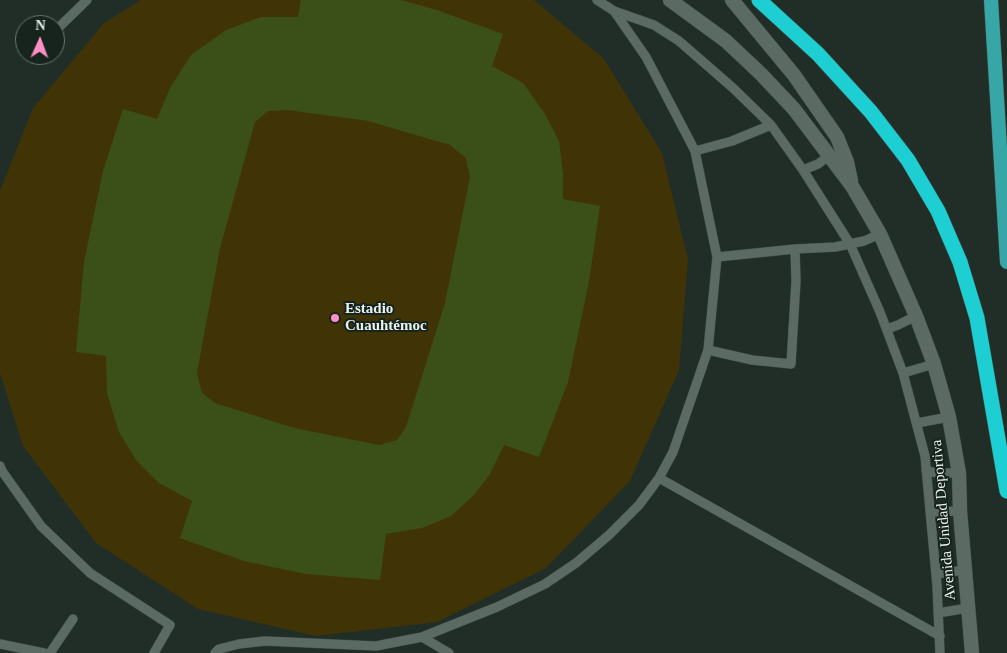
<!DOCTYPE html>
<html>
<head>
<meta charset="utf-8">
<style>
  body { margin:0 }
  #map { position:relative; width:1007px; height:653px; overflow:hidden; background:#202e27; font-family:Georgia,serif }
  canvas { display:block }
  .north { position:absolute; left:15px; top:15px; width:50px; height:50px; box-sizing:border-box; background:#16241d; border:1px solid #6a7670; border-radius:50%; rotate:2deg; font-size:14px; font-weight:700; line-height:20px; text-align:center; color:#e9f2ed }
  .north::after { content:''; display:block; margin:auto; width:18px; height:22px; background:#fc8fc3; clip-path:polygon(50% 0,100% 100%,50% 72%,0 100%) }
</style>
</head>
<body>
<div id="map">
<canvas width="1007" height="653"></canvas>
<div class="north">N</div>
</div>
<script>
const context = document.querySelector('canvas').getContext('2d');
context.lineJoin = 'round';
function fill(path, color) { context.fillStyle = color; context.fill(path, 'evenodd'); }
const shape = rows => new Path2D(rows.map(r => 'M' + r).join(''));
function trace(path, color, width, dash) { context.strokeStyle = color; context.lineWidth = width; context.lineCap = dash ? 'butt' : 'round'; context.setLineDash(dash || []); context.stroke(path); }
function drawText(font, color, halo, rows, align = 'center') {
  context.font = font + ' Georgia,serif'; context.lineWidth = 4; context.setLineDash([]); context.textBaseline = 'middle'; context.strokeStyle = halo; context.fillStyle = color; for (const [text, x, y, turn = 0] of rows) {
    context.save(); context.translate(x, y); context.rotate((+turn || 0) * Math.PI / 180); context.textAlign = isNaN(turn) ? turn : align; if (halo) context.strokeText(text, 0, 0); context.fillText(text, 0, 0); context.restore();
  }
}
fill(shape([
  [141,0,534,0,604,59,662,153,688,260,679,370,630,481,546,568,437,622,316,636,198,609,96,543,23,446,0,373,0,191,33,108,104,23]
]), '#403407');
fill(shape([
  [301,0,401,0,437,10,503,34,492,66,523,83,545,114,559,141,563,174,563,199,600,206,589,281,568,382,539,457,504,445,490,474,474,495,451,516,422,528,386,534,380,580,306,574,244,561,180,538,192,501,159,483,136,460,119,432,107,393,106,356,76,352,84,262,103,171,123,109,157,119,170,88,191,55,226,30,261,17,298,17],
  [288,110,368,121,450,145,466,158,470,177,445,303,406,427,397,440,379,445,294,428,215,403,202,393,197,373,220,248,255,122,268,111]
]), '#3a5018');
const service = shape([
  [597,0,614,11,646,57,695,151,717,257,795,249,835,247,864,241,880,234],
  [614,11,654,25,679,41,733,88,771,125,803,170,850,244,880,312,903,373,925,456,937,586,940,653],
  [55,31,87,0],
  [695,151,732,141,771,125],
  [803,170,818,164,830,155],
  [887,329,898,325,916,316],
  [708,350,752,360,791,364,796,281,795,249],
  [903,373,934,364],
  [917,423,949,417],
  [0,466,2,471,41,526,90,573,170,625,154,653],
  [926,471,938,473,959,473],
  [659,478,940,636],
  [930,512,960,511],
  [936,574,965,570],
  [938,613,968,608],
  [422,637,449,653],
  [0,644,44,653],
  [50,653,73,619],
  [215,653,219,649,239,644,265,641,376,646,422,637,497,607,545,584,576,563,609,535,639,505,659,478,673,452,708,350,717,257]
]);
const tertiary = shape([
  [670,0,726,41,761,74,794,109,852,186,880,234,916,316,934,364,949,417,959,473,960,511,972,653],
  [732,0,794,75,837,137,847,162,851,181]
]);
const primary = shape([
  [991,0,1007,262]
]);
const motorway = shape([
  [759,0,818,54,871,112,908,160,938,211,960,262,977,318,1007,491]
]);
trace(service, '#3f4b45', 10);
trace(tertiary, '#3f4b45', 15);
trace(primary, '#3f4b45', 15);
trace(motorway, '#3f4b45', 16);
trace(service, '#5b6b63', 9);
trace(tertiary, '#5b6b63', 14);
trace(primary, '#36a6a6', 14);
trace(motorway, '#1dced2', 15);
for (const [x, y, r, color] of [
  [335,318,5,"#fc8fc3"]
]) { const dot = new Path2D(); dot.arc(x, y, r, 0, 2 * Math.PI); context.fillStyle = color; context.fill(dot); trace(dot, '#16241d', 2); }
drawText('bold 15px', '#e9f2ed', '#16241d', [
  ["Estadio",345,309],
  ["Cuauhtémoc",345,326]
], 'left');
drawText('15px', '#e9f2ed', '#16241d', [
  ["Avenida Unidad Deportiva",944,520,-95]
]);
</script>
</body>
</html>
